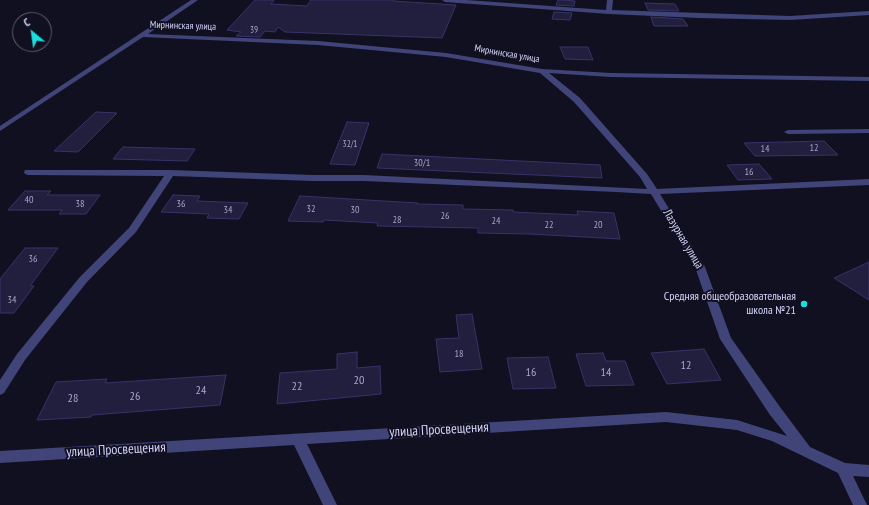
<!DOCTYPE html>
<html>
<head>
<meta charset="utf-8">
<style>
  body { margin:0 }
  #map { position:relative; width:869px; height:505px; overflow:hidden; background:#111020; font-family:"PT Sans Narrow",sans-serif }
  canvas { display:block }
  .north { position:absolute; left:12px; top:12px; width:40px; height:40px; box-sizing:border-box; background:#111020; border:1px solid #5f5e77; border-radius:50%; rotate:331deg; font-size:11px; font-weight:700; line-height:16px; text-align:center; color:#d4d3fa }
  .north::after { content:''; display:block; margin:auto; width:14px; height:18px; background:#1bdede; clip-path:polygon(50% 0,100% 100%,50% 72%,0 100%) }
</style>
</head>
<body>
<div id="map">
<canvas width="869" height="505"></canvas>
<div class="north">С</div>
</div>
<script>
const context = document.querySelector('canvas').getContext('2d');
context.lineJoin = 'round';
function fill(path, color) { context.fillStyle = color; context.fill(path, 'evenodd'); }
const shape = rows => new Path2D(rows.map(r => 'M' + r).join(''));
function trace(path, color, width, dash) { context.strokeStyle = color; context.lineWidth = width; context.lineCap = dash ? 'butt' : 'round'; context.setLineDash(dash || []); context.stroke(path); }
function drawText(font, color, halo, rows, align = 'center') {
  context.font = font + ' "PT Sans Narrow",sans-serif'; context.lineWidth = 4; context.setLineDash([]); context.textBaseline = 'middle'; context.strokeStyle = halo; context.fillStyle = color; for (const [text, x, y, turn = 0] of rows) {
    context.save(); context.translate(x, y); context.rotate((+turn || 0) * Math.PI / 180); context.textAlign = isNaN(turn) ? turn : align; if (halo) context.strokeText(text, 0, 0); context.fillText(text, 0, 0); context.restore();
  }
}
const building = shape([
  [255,0,274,0,271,4,307,6,311,0,394,0,393,1,456,5,442,38,285,32,278,27,275,32,265,31,260,37,236,36,241,32,227,30,255,0],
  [558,0,564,0,575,1,574,6,556,5,558,0],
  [645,3,675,4,679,11,648,10,645,3],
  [554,12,572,13,570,20,552,19,554,12],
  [651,17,683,19,688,26,654,26,651,17],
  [560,47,588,47,593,60,565,59,560,47],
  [96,112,117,113,78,152,54,151,96,112],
  [347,122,369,123,355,165,330,164,347,122],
  [824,141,838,155,755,156,744,143,824,141],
  [123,147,195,149,187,161,113,159,123,147],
  [382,154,600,165,602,178,377,168,382,154],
  [759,164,772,179,738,180,727,165,759,164],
  [25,191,51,191,47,195,100,195,86,214,59,214,62,210,8,210,25,191],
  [173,195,200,196,197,201,248,203,239,219,207,218,209,214,161,212,173,195],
  [300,196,418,203,417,204,463,205,463,209,513,210,513,212,578,215,577,211,614,213,620,239,530,234,478,233,478,228,377,226,378,223,324,220,323,222,288,221,300,196],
  [25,248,58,248,30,286,34,286,14,313,0,313,0,279,25,248],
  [869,262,869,300,834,278,869,262],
  [472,314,482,369,440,372,436,339,459,338,456,315,472,314],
  [704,349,721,380,667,384,651,353,704,349],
  [357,352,357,368,380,366,381,394,277,404,280,373,337,369,337,354,357,352],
  [603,353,606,361,625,361,634,385,586,386,576,354,603,353],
  [548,357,556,388,513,389,507,358,548,357],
  [226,375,220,405,92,415,91,417,37,420,56,382,107,379,105,383,226,375]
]);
fill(building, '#211e3e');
trace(building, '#383368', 1);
fill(shape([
  [191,0,198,0,148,34,318,41,446,53,542,69,611,73,869,77,869,81,611,77,549,73,580,98,647,174,657,189,869,179,869,185,660,194,705,267,731,338,780,407,810,447,845,463,869,465,869,477,853,476,867,505,853,505,838,473,772,441,737,430,666,422,307,444,337,505,323,505,294,445,0,463,0,451,666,412,737,420,787,436,770,415,720,339,695,267,651,194,616,192,364,181,313,181,173,176,136,232,87,282,25,360,4,393,0,395,0,380,17,354,79,278,129,228,164,176,28,175,25,174,24,172,25,170,170,170,313,175,364,175,647,189,640,177,574,102,540,73,446,57,318,45,143,37,0,131,0,126,191,0],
  [442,0,466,0,606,10,607,0,613,0,612,10,790,16,869,11,869,15,790,20,699,18,609,14,445,2,442,0],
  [869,129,869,133,788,134,784,132,788,130,869,129]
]), '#404479');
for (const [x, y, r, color] of [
  [804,304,4,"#1bdede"]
]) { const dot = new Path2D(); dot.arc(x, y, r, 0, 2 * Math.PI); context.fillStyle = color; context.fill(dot); trace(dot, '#111020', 1.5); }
drawText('9px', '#a7a6cb', null, [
  ["39",254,30],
  ["32/1",350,144]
]);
drawText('10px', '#d4d3fa', '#111020', [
  ["Мирнинская улица",183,26,2],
  ["Мирнинская улица",507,54,10]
]);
drawText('10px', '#a7a6cb', null, [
  ["12",814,148],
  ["14",765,149],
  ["30/1",422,163],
  ["16",749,172],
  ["40",29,200],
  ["38",80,204],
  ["36",181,204],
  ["32",311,209],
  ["34",228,210],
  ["30",355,210],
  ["26",445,216],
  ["28",397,220],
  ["24",496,221],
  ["22",549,225],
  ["20",598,225],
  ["36",33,259],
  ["34",12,300],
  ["18",459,354]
]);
drawText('12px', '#d4d3fa', '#111020', [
  ["Лазурная улица",683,239,59]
]);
drawText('12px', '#d4d3fa', '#111020', [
  ["Средняя общеобразовательная",796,297],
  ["школа №21",796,311]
], 'right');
drawText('12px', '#a7a6cb', null, [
  ["12",686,366],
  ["16",531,373],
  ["14",606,373],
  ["20",359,381],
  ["22",297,387],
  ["24",201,391],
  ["26",135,397],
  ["28",73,399]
]);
drawText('14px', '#d4d3fa', '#111020', [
  ["улица Просвещения",439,430,-3],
  ["улица Просвещения",116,450,-3]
]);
</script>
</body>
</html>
